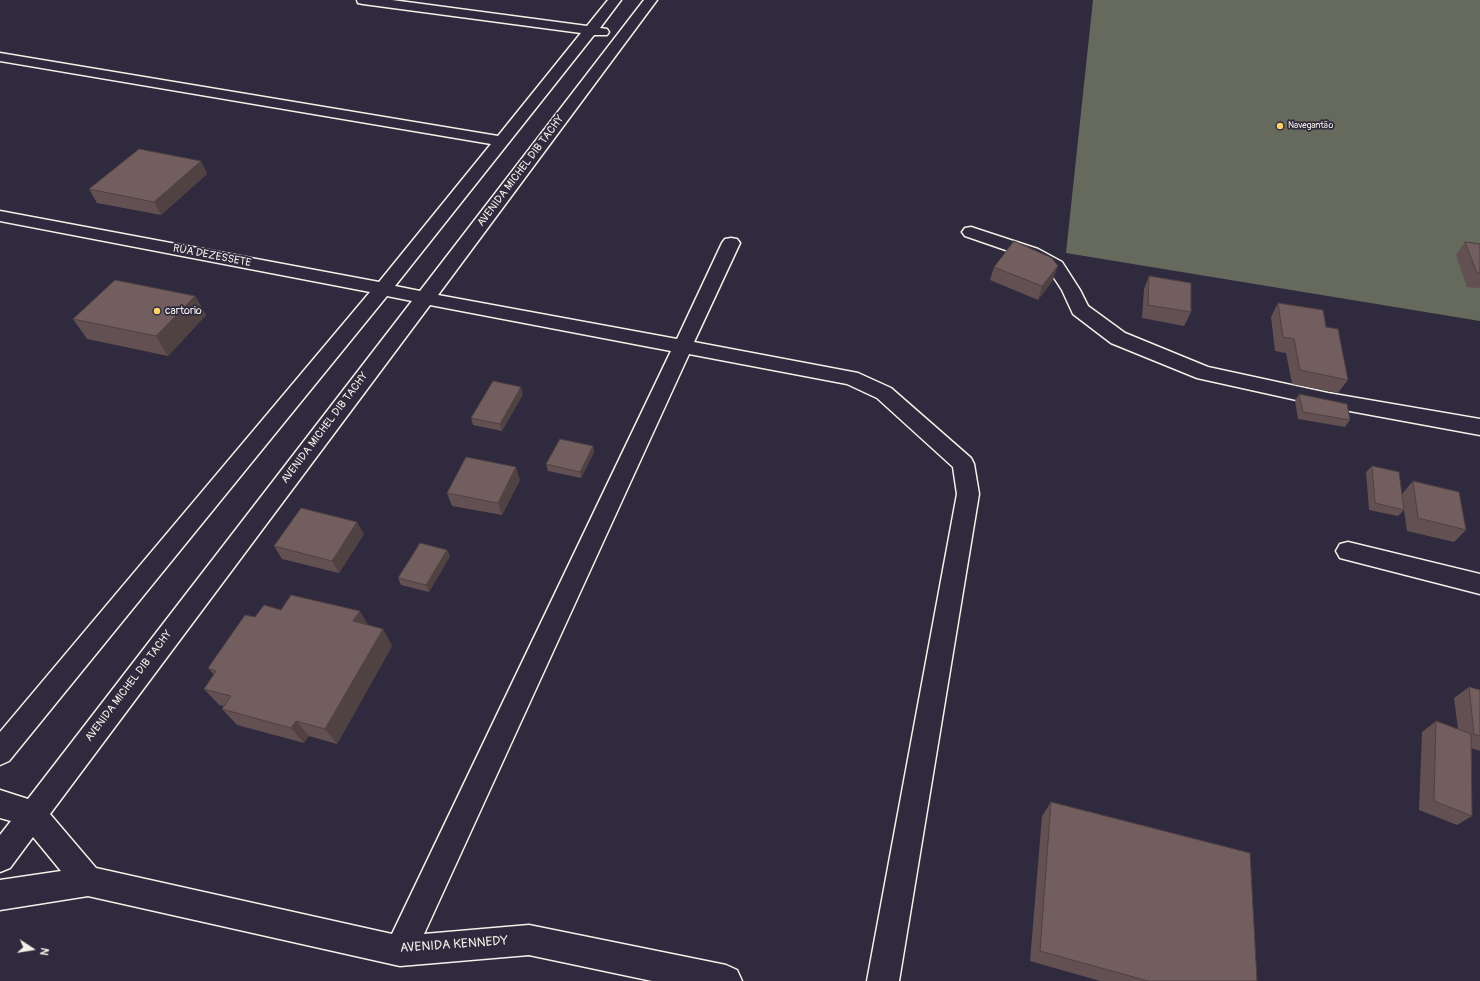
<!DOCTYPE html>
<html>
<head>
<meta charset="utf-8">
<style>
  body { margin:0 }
  #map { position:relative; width:1480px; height:981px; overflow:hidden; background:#2f2a3d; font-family:Pangolin,sans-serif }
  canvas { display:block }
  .north { position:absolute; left:12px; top:929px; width:40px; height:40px; -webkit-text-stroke:3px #2f2a3d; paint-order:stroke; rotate:102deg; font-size:11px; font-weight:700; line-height:16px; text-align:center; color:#f4f1e8 }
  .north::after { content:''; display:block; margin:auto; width:14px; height:18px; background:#f4f1e8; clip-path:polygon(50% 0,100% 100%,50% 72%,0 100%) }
</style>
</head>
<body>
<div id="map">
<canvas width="1480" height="981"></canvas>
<div class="north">N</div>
</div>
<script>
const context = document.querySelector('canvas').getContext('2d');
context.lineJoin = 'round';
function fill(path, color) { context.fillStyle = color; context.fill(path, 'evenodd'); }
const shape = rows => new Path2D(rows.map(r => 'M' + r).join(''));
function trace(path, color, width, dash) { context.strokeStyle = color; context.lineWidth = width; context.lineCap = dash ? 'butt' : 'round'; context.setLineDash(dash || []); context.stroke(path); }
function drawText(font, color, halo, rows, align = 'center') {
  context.font = font + ' Pangolin,sans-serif'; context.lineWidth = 3.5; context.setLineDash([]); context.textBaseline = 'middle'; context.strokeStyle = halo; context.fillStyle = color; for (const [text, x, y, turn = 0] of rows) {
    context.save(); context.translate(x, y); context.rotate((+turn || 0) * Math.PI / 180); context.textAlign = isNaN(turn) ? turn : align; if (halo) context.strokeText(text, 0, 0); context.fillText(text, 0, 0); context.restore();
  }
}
fill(shape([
  [1093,0,1480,0,1480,321,1066,253]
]), '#666a5c');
const minor = shape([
  [357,0,392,0,587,26,608,0,621,0,600,28,607,29,609,32,607,35,594,35,395,286,420,291,644,0,657,0,438,295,677,339,722,243,725,239,731,238,737,239,740,243,694,342,858,373,891,388,971,458,974,464,979,494,899,981,867,981,957,494,953,467,877,398,847,384,689,354,424,934,529,925,726,965,737,970,742,981,652,981,529,955,400,966,88,896,0,910,0,880,61,871,33,837,10,868,0,872,0,835,11,821,0,818,0,790,28,799,412,301,387,296,9,761,0,765,0,732,370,292,0,221,0,211,379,282,491,144,0,61,0,53,498,136,581,33,363,4,358,3,357,0],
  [430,305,671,351,392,934,96,868,50,814,430,305],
  [971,227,1038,249,1062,262,1080,290,1088,306,1125,333,1208,367,1328,393,1480,419,1480,435,1328,407,1197,378,1111,343,1073,314,1062,290,1049,270,1026,257,965,236,962,232,965,228,971,227],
  [1348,542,1480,574,1480,594,1340,558,1336,551,1340,544,1348,542]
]);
trace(minor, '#f4f1e8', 3);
fill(minor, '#2f2a3d');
fill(shape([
  [201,161,207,174,161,215,97,203,89,189],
  [1465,242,1480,244,1480,288,1467,287,1456,255],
  [994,267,1053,280,1038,300,990,280],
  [1149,276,1191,312,1184,326,1142,318,1144,289],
  [195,296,206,315,168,356,87,339,73,319],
  [1278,303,1326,327,1348,380,1338,393,1292,384,1286,353,1275,351,1271,317],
  [523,394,502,431,473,425,471,418],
  [1299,394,1350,420,1345,427,1298,419,1295,401],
  [593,446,594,452,581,478,548,471,546,464],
  [1372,466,1402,494,1413,481,1466,530,1454,542,1407,531,1404,510,1398,516,1369,510,1366,472],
  [520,480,502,515,452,506,447,493],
  [364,534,339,573,282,559,274,546],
  [447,550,450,556,429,592,401,585,398,578],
  [281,610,368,625,383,629,392,646,337,744,309,736,304,743,237,725,222,709,224,706,219,705,204,689,214,675,208,668,255,617],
  [1469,687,1480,690,1480,751,1471,748,1472,816,1457,825,1419,810,1422,732,1436,721,1458,729,1454,698],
  [1051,802,1257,981,1100,981,1030,961,1042,816]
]), '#625052');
fill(shape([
  [201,161,207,174,161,215,154,202],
  [1058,266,1053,280,1038,300,1042,286],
  [195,296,206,315,168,356,156,336],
  [521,387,523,394,502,431,500,424],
  [593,446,594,452,581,478,580,472],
  [516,467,520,480,502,515,498,503],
  [357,522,364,534,339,573,332,561],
  [447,550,450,556,429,592,426,585],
  [360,611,370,628,353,621],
  [383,629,392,646,337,744,325,729],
  [296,721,309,736,304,743,291,728]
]), '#504142');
const building = shape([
  [139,149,201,161,154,202,89,189,139,149],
  [1014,241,1052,258,1058,266,1042,286,994,267,1014,241],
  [1465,242,1480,244,1480,273,1477,273,1465,242],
  [1149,276,1191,283,1191,312,1148,305,1149,276],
  [115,280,195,296,156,336,73,319,115,280],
  [1278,303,1323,310,1326,327,1338,329,1348,380,1300,370,1294,339,1283,337,1278,303],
  [493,381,521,387,500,424,471,418,493,381],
  [1299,394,1347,404,1350,420,1303,412,1299,394],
  [560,439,593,446,580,472,546,464,560,439],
  [466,457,516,467,498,503,447,493,466,457],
  [1372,466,1399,472,1404,510,1375,503,1372,466],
  [1413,481,1459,492,1466,530,1418,518,1413,481],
  [301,508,357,522,332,561,274,546,301,508],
  [420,543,447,550,426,585,398,578,420,543],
  [291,595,360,611,353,621,383,629,325,729,296,721,291,728,222,709,231,696,204,689,216,671,208,668,245,615,255,617,264,605,281,610,291,595],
  [1469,687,1480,690,1480,736,1474,734,1469,687],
  [1436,721,1471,734,1472,816,1434,801,1436,721],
  [1051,802,1250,853,1257,981,1148,981,1040,951,1051,802]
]);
fill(building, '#725d5f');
trace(building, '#504142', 1);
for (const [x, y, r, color] of [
  [1280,126,4,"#ffd166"],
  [157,311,4,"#ffd166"]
]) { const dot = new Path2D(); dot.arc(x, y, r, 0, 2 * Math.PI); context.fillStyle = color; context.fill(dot); trace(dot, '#2f2a3d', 1.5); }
drawText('9px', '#f4f1e8', '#2f2a3d', [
  ["Navegantão",1288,126]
], 'left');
drawText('11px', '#f4f1e8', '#2f2a3d', [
  ["AVENIDA MICHEL DIB TACHY",521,171,-53],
  ["RUA DEZESSETE",212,256,11],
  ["AVENIDA MICHEL DIB TACHY",325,428,-53],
  ["AVENIDA MICHEL DIB TACHY",129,686,-53]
]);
drawText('11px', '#f4f1e8', '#2f2a3d', [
  ["cartorio",165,311]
], 'left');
drawText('13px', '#f4f1e8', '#2f2a3d', [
  ["AVENIDA KENNEDY",454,945,-4]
]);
</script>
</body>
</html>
